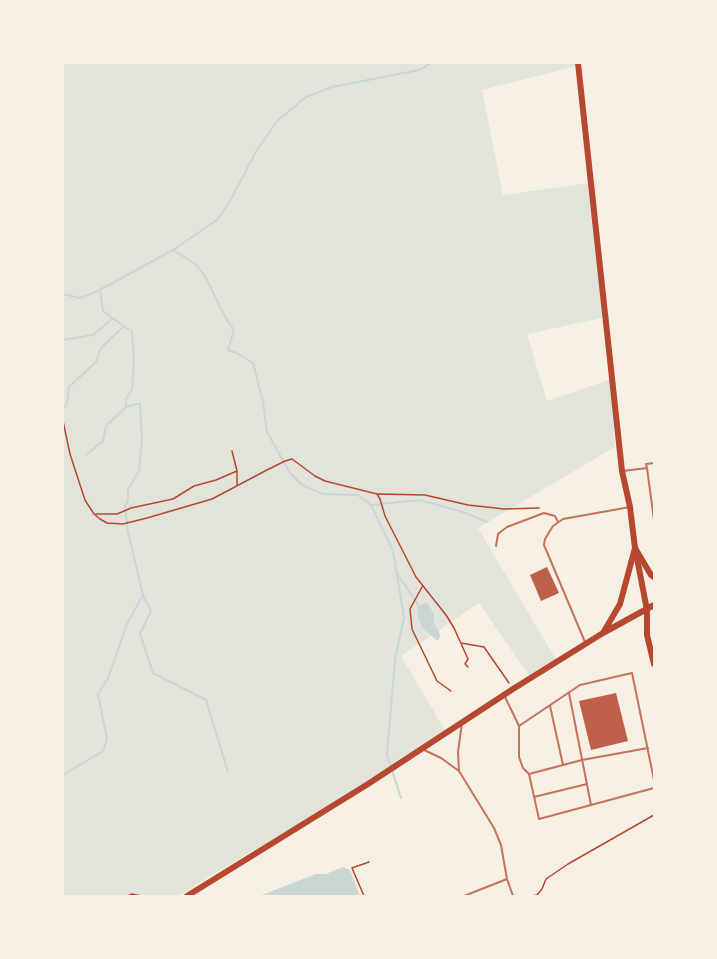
<!DOCTYPE html>
<html>
<head>
<meta charset="utf-8">
<style>
  body { margin:0 }
  #map { position:relative; width:717px; height:959px; overflow:hidden; background:#f6efe4; font-family:"Asap Condensed",sans-serif }
  canvas { display:block }
  .frame { position:absolute; inset:0; border:64px solid #f6efe4; pointer-events:none }
</style>
</head>
<body>
<div id="map">
<canvas width="717" height="959"></canvas>
<div class="frame"></div>
</div>
<script>
const context = document.querySelector('canvas').getContext('2d');
context.lineJoin = 'round';
function fill(path, color) { context.fillStyle = color; context.fill(path, 'evenodd'); }
const shape = rows => new Path2D(rows.map(r => 'M' + r).join(''));
function trace(path, color, width, dash) { context.strokeStyle = color; context.lineWidth = width; context.lineCap = dash ? 'butt' : 'round'; context.setLineDash(dash || []); context.stroke(path); }
fill(shape([
  [63,63,581,63,581,65,482,90,503,195,596,182,602,318,527,334,547,401,612,379,615,447,478,528,558,663,530,677,479,603,401,656,446,732,368,784,208,877,179,896,63,896]
]), '#e2e4dc');
fill(shape([
  [427,603,434,614,434,624,439,631,440,636,438,641,423,629,418,617,417,607,422,604],
  [343,867,350,870,360,896,259,896,316,874,326,874]
]), '#c9d6d2');
trace(shape([
  [173,250,194,263,204,274,224,315,234,330,228,350,237,353,253,363,263,402,267,432,290,473,302,485,323,494,358,495,371,505,393,551,404,618,395,659,387,755,401,798],
  [63,294,80,298,96,292,173,250,217,220,230,201,257,150,277,121,306,97,332,87,419,70,431,63],
  [63,340,93,335,113,318],
  [63,409,67,404,69,387,96,362,101,348,123,327],
  [87,454,103,441,106,426,125,408],
  [371,505,420,500,466,513,487,522],
  [397,573,420,608],
  [143,595,151,611,140,634,153,673,206,700,228,772],
  [63,775,103,751,107,739,98,694,108,678,127,624,143,595,128,532,125,506,128,501,128,489,139,471,142,439,140,404,136,404,126,407,126,399,132,389,134,361,132,332,103,311,100,290]
]), '#c9d6d2', 2);
fill(shape([
  [547,567,559,593,541,601,530,575],
  [616,693,628,741,591,750,579,701]
]), '#bf614a');
trace(shape([
  [63,421,70,454,85,500,94,514,100,519,107,523,123,524,147,518,212,499,267,470,285,461,292,459,315,476,325,481,377,494,380,499,385,516,416,577,446,615,454,628,468,659,465,664,468,667],
  [232,451,237,471,237,485],
  [378,494,425,495,468,505,504,509,539,508],
  [96,514,117,514,131,508,173,499,194,486,216,480,237,471],
  [422,587,410,609,412,629,437,681,451,691],
  [461,643,484,647,509,683],
  [128,896,132,894,141,896],
  [364,896,352,868,369,862],
  [532,896,537,895,542,889,546,879,568,864,654,815]
]), '#b5482f', 1.5);
trace(shape([
  [647,468,654,520],
  [623,471,647,468,646,464,654,463],
  [496,546,498,534,507,527,544,513,555,516,558,522],
  [585,642,544,545,545,539,553,526,563,519,630,507],
  [569,693,591,805,654,788],
  [505,697,519,726,519,757,523,768,529,774],
  [550,706,563,765],
  [519,726,580,685,632,673,654,780],
  [424,750,441,758,459,771,494,828,501,845,507,879,513,896],
  [459,771,458,752,462,723],
  [534,797,587,784],
  [591,805,539,819,529,774,582,760,648,748],
  [464,896,507,879]
]), '#c5725c', 2);
trace(shape([
  [578,63,622,471,630,507,635,548,647,610,647,635,654,664]
]), '#b5482f', 6);
trace(shape([
  [635,548,651,575,654,577],
  [603,633,620,604,635,548],
  [187,896,368,784,513,689,603,633,654,605]
]), '#b5482f', 6);
</script>
</body>
</html>
